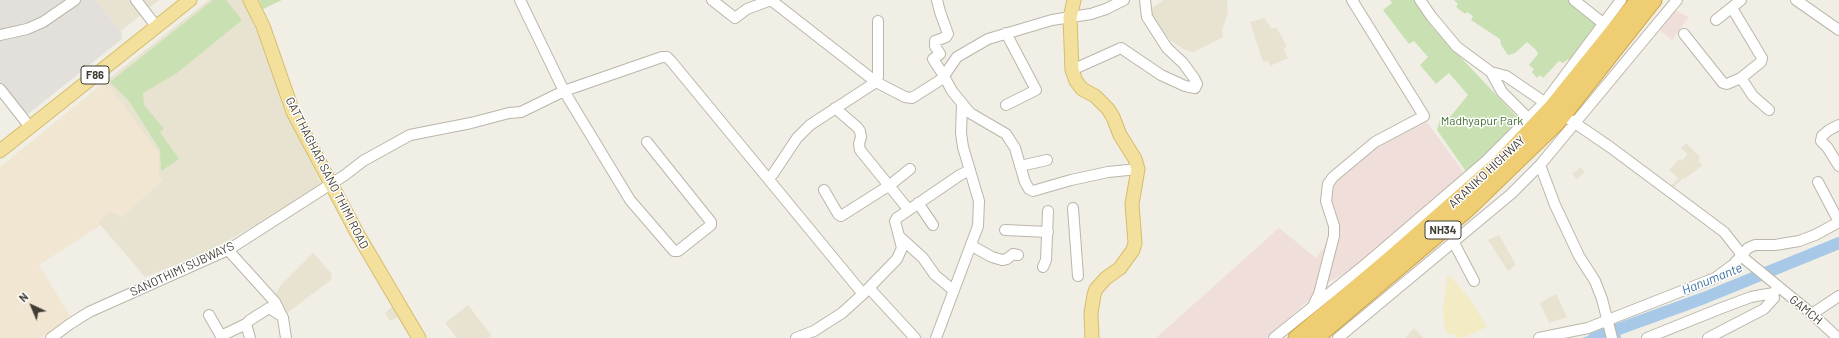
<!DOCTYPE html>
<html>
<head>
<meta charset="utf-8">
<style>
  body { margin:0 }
  #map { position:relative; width:1839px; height:338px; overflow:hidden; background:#f0eee5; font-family:Barlow,sans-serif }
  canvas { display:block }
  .north { position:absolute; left:12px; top:286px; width:40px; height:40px; -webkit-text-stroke:3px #fff; paint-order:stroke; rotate:316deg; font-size:11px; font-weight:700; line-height:16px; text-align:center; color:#423e35 }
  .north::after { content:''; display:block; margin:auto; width:14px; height:18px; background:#423e35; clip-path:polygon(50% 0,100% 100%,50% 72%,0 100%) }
</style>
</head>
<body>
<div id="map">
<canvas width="1839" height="338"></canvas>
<div class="north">N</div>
</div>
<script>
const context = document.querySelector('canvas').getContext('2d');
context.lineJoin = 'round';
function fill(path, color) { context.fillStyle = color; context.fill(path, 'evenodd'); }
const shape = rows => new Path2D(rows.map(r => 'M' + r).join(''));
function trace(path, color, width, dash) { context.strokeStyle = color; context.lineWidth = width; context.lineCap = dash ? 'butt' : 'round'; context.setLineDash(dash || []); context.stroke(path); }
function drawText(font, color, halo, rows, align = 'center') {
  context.font = font + ' Barlow,sans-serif'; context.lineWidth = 3; context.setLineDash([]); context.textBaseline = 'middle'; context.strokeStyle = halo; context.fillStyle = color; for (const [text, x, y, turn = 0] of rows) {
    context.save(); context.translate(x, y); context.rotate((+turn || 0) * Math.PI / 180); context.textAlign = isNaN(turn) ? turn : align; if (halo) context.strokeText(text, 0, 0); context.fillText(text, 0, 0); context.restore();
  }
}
fill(shape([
  [106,81,159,154,159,175,162,181,122,217,98,222,101,225,39,265,70,316,52,331,40,338,0,338,0,167]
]), '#f1e6d2');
fill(shape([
  [0,0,96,0,121,31,122,39,28,114,23,112,0,84]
]), '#e3dfda');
fill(shape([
  [96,0,159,0,121,31],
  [209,0,243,0,266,51,283,107,323,187,208,252,145,277,98,222,110,211,122,217,162,181,159,175,159,154,106,81],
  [1164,0,1227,0,1228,13,1222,30,1223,37,1194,52,1185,50,1170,40,1164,32,1160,30,1147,11],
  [1264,18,1272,29,1276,27,1287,46,1284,49,1288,58,1270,66,1268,61,1263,62,1250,22],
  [1686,143,1700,157,1698,161,1703,165,1684,179,1683,178,1671,189,1670,187,1678,178,1669,170,1679,159,1682,161,1688,154,1681,148],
  [1581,167,1585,172,1577,179,1572,174],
  [1499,235,1516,265,1508,271,1488,240],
  [313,253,331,273,332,279,283,316,274,298,280,286],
  [1556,294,1567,317,1549,323,1540,303],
  [468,305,492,336,488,338,457,338,445,323],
  [392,306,398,317,390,321,385,313],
  [1414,328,1424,338,1405,338]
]), '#e8e3d0');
fill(shape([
  [1674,10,1689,17,1672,40,1659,30],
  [1426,121,1465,174,1368,261,1329,282,1266,338,1156,338,1279,228,1316,258,1339,225,1331,200,1330,188,1337,180,1374,147]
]), '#f0deda');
fill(shape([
  [213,0,226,0,242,20,177,73,143,93,144,105,164,129,160,132,179,159,161,171,160,150,129,101,110,82],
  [259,0,282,0,263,9],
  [1390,0,1415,0,1432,27,1519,119,1467,173,1437,130,1440,120,1450,117,1468,95,1449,73,1436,84,1420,65,1428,57,1414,41,1409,44,1383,10,1392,3],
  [1454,0,1571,0,1601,23,1572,62,1568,59,1563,63,1559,61,1543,78,1540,75,1537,78,1532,72,1534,69,1529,65,1538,54,1536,50,1527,42,1515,53,1508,55,1501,45,1500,39,1471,20,1473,16,1467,12,1465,14,1456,7,1458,4]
]), '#c9e1b2');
fill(shape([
  [1449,275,1470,299,1487,327,1462,338,1456,338,1454,333,1450,335,1445,329,1443,309,1447,280,1446,278]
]), '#f2ebc4');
fill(shape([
  [1618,325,1621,338,1582,338,1591,335]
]), '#a7c9e7');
trace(shape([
  [1594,338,1704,298,1839,243]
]), '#a7c9e7', 12);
const minor = shape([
  [136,0,156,26],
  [520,0,564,91,630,200,674,251,678,251,711,225,711,222,647,142],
  [712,0,735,18,747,9,771,0,876,82,878,77,878,21],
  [937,0,940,12,948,34,946,37,935,41,935,46,940,54,933,59,944,76],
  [1124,0,1106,9,1091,14,1052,20,988,39,957,57,944,76,952,91,970,113,1006,134,1015,148,1025,182,1029,189,1033,191,1071,180,1108,172,1138,169],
  [1420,0,1431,16,1457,47,1491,72,1506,76,1610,147,1724,232,1746,260,1812,314,1838,338],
  [1574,0,1604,24],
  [1796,0,1839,30],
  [1732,8,1762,58,1761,62,1741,78,1753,96,1769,110],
  [1716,20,1741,0],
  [1684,34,1723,83,1727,84,1741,78],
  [0,35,27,29,43,22,75,0],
  [1072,70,1121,48,1161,75,1185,86,1195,88,1197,84,1194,78,1183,63,1167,48,1147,17,1145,0],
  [1491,72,1502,92,1533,123],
  [0,89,30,127],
  [1006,105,1036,90,1006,33],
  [835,108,857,127,860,131,861,137,859,144,860,150,908,209],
  [1839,125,1829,130,1822,136,1821,141,1827,147,1839,166],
  [1540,165,1555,205,1579,256,1595,281,1602,299,1612,338],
  [1020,166,1047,160],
  [768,179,773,174,797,138,810,125,876,82,905,97,912,98,945,77],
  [1818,182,1839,222],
  [824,190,838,214,841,216,890,185,910,169],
  [918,203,933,225],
  [1073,208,1078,276],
  [1005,230,1048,232],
  [900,237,923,258,935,275,953,290],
  [1453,241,1474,281],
  [972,246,992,257,1002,260,1007,259,1013,254,1018,255],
  [228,250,275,302,283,318,286,338],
  [1043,267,1046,260,1048,211],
  [869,288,915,338],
  [1314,304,1319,294,1334,236,1334,226,1326,201,1328,184,1333,177,1375,142,1424,116,1352,0],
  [1812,314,1839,296],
  [209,315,221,336,246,324],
  [51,338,70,324,89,312,228,250,345,175,363,161,410,135,471,123,509,113,521,112,564,91,662,57,667,57,671,61,863,294],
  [250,338,246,324,250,320,269,308,280,315],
  [796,338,814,331,842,313,863,294,897,259,902,248,895,221,897,218,960,175,970,170],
  [936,338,978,226,979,201,963,147,961,133,962,105],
  [1274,338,1361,268,1486,161,1545,102,1621,0],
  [1338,338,1511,194,1540,165,1677,0],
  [1539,338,1588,328,1608,320,1715,278,1734,264,1748,248,1755,245,1775,245,1799,241,1815,235,1839,222],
  [1647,338,1719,309,1751,297,1773,293,1778,288],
  [1708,338,1764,309,1774,298,1773,293]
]);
const major = shape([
  [250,0,263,26,293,112,357,233,419,338],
  [1074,0,1070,18,1072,70,1076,81,1082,89,1095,96,1108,109,1113,117,1120,135,1135,159,1138,169,1132,204,1135,243,1133,250,1120,268,1106,278,1096,289,1094,295,1091,313,1092,338],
  [0,151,190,0]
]);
const highway = shape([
  [1296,338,1391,258,1498,164,1552,107,1638,0],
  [1316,338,1468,209,1557,123,1654,0]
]);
trace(minor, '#bbb6a9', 12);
trace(major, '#d6bd6e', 15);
trace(highway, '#cca344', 17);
trace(minor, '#fff', 10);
trace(major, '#f3e09c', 13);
trace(highway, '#eecd73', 15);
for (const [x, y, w] of [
  [95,75,28],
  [1443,230,36]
]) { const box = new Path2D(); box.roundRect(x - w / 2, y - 9, w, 18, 3); context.fillStyle = '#fff'; context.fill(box); trace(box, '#423e35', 1); }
drawText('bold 11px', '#423e35', null, [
  ["F86",95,75],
  ["NH34",1443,230]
]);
drawText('12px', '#436d2f', '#fff', [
  ["Madhyapur Park",1482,121]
]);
drawText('12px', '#423e35', '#fff', [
  ["ARANIKO HIGHWAY",1487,172,-43],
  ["GATTHAGHAR SANO THIMI ROAD",327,173,63],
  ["SANOTHIMI SUBWAYS",182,269,-25],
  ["GAMCH",1806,310,39]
]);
drawText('italic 13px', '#3b70a2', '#fff', [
  ["Hanumante",1712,279,-22]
]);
</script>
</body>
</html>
